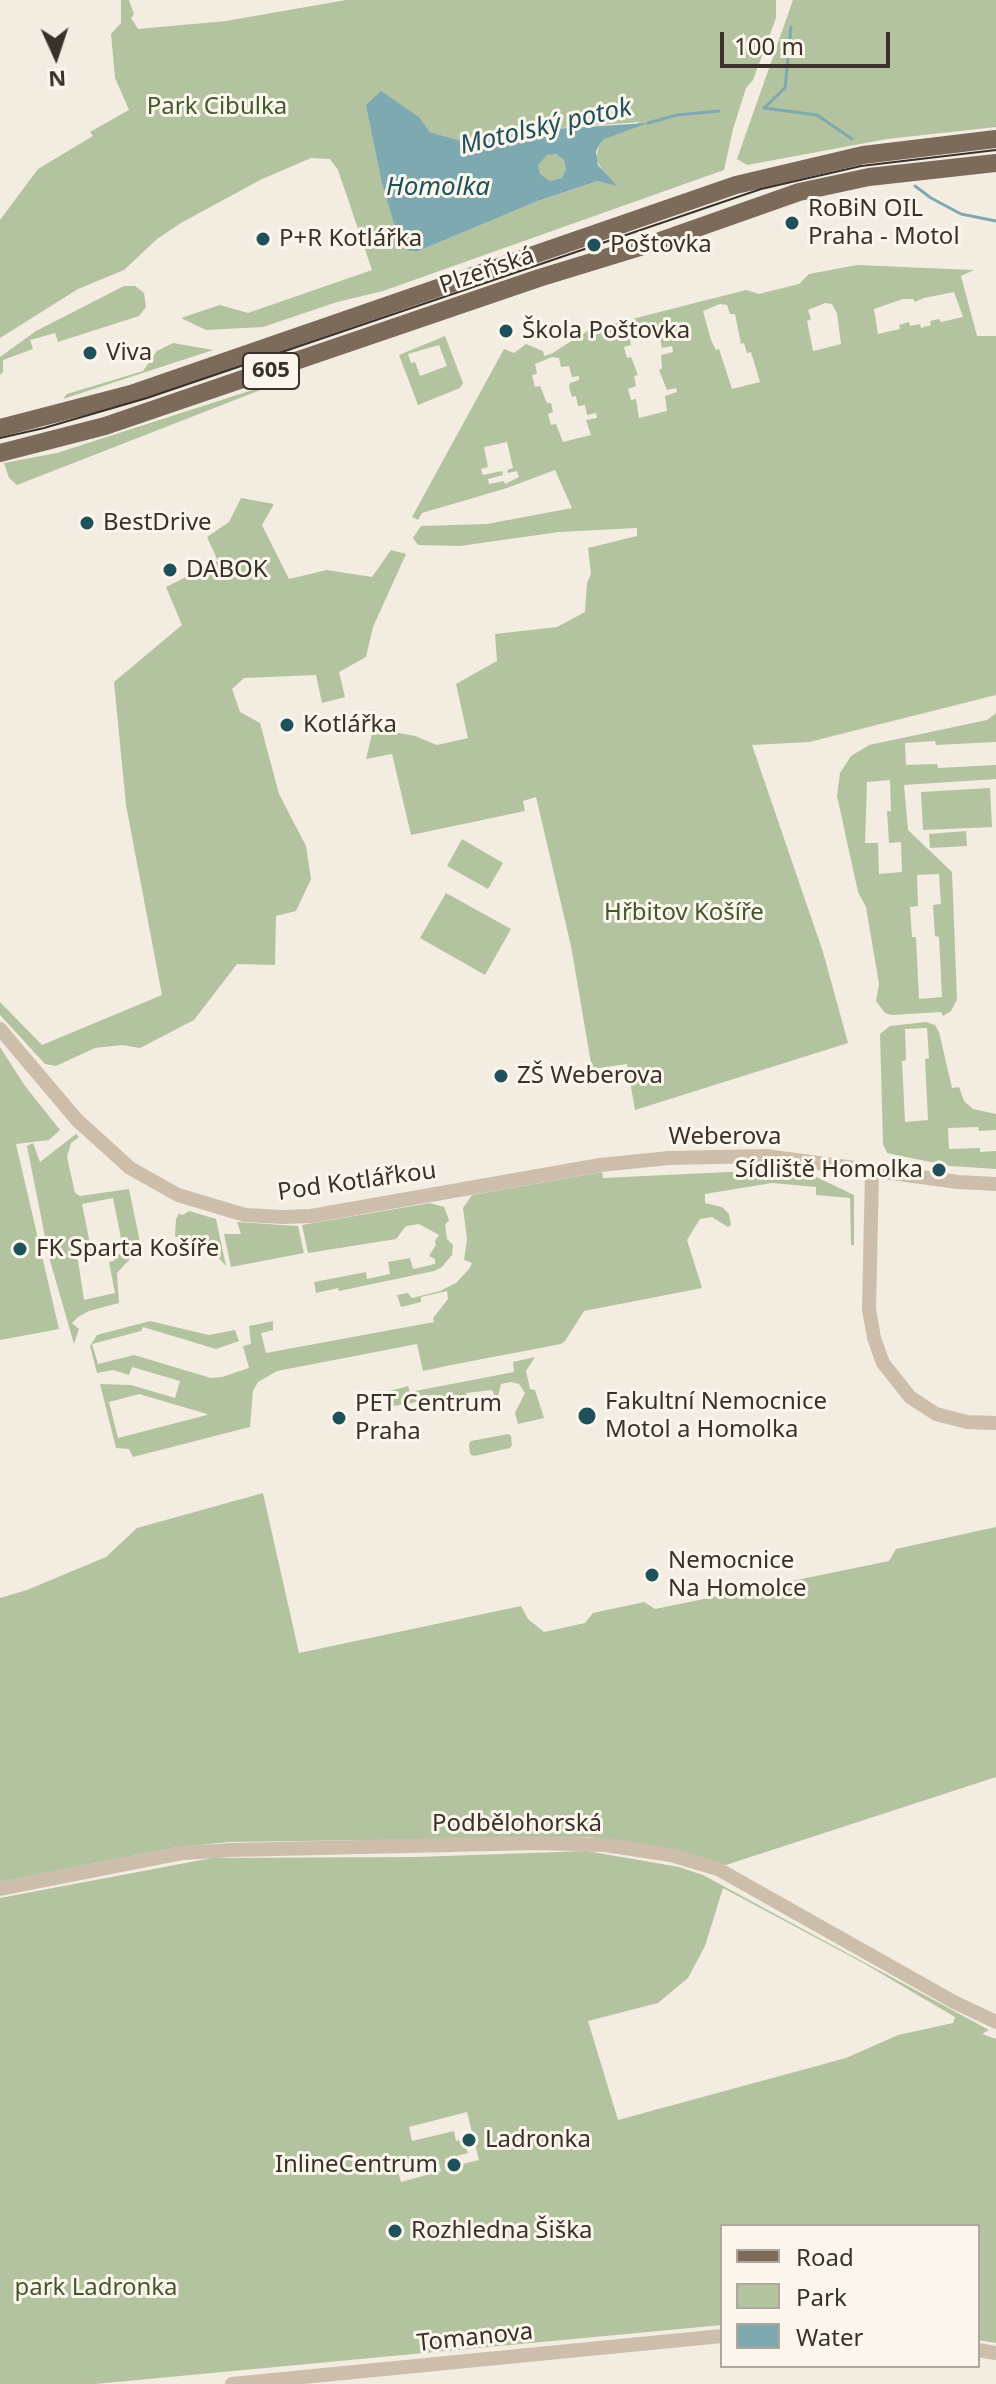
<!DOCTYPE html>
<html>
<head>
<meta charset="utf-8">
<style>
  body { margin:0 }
  #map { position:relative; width:996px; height:2384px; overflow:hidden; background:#f3ece0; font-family:"Noto Sans",sans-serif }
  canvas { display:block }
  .legend { position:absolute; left:720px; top:2224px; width:260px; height:144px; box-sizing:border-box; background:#fbf6ec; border:2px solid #aea79e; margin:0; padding:10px 14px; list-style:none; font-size:24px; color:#3a312a }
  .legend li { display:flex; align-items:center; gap:16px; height:40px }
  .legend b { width:40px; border:2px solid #aea79e }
  .north { position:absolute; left:16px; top:16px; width:80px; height:80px; -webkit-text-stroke:6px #fbf6ec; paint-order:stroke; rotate:177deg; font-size:22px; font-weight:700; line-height:32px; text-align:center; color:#3a312a }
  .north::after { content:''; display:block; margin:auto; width:28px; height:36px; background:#3a312a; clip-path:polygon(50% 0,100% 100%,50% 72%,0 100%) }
  .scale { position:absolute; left:720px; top:32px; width:170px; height:36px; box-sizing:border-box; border:4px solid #3a312a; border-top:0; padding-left:10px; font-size:24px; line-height:28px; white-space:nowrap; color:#3a312a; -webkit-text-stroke:6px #fbf6ec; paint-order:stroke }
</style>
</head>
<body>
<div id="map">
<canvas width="996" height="2384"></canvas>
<ul class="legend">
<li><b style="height:10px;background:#7c6a5b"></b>Road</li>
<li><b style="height:22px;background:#b3c39f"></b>Park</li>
<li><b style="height:22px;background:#7ea9b1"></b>Water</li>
</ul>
<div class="north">N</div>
<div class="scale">100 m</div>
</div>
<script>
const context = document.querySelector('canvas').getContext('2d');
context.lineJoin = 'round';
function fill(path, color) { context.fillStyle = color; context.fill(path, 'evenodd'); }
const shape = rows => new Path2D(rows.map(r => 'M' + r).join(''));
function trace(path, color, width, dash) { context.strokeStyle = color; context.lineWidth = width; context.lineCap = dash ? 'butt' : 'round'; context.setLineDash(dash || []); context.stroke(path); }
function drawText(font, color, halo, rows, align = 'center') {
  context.font = font + ' "Noto Sans",sans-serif'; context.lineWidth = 6; context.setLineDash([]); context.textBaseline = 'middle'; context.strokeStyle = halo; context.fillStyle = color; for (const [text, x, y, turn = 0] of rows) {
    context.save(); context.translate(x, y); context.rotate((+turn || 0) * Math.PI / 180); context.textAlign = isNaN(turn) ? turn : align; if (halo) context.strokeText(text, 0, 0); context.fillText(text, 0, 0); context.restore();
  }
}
fill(shape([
  [121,0,129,0,134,14,131,18,138,29,226,21,346,0,776,0,776,18,753,80,746,88,733,129,724,170,383,291,337,302,263,327,206,330,181,318,220,305,248,313,372,270,338,170,330,159,311,158,260,180,181,223,157,239,124,270,78,289,0,338,0,220,38,169,93,136,90,132,129,110,115,78,111,34,121,23],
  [420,118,430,132,472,144,521,131,640,122,604,139,599,145,596,159,606,176,606,182,598,181,538,201,416,252,401,247,382,183],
  [793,0,996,0,996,127,887,139,747,165,737,159],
  '538 168a14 14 0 1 1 28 0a14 14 0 1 1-28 0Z',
  [857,265,974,270,961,276,977,336,996,336,996,695,809,742,752,745,823,952,848,1043,635,1110,627,1064,592,1069,571,946,536,797,523,801,525,811,411,835,392,754,366,759,372,734,393,732,415,736,437,745,468,738,456,684,497,661,495,634,557,627,585,612,587,583,591,574,588,548,637,536,637,528,559,532,460,546,418,545,413,538,421,526,487,524,572,508,555,470,507,488,422,513,418,520,412,517,504,349,514,353,526,344,543,351,544,356,551,354,589,330,746,290,759,294,799,284,809,274],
  [954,292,963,317,941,322,939,319,930,321,931,325,921,328,920,324,910,326,909,322,899,325,900,329,878,334,874,309,903,299,913,299,915,302,924,298],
  [825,303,832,304,837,313,841,344,813,351,807,321,811,319,808,310],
  [720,304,727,305,730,314,735,314,741,344,744,343,747,353,751,352,760,382,732,389,719,349,716,350,711,340,703,311],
  [646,328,653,329,655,339,660,338,662,348,672,346,673,352,661,355,662,368,659,370,667,390,676,388,677,392,665,396,667,411,639,418,636,399,631,400,628,389,636,386,634,376,638,375,631,357,627,358,624,347,631,345,629,335],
  [552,357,559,358,561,367,569,366,572,377,579,376,579,380,570,383,569,387,572,397,576,396,578,406,585,405,587,415,596,413,597,418,586,420,591,435,563,442,556,424,551,425,548,414,553,412,551,403,547,403,540,386,535,387,532,375,537,374,535,364],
  [507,442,513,468,507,470,508,473,517,471,519,477,505,484,504,481,489,484,488,479,503,475,502,471,483,475,481,469,488,467,484,447],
  [124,286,135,286,144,293,146,307,139,316,58,342,55,333,30,340,33,349,3,360,3,372,0,375,0,357,36,331],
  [445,336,463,383,460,388,418,405,399,355],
  [439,345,447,366,420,376,415,362,411,363,408,354],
  [173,343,213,350,63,399,67,394,143,371,157,351],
  [299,375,17,485,9,478,4,463,57,453],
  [241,498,274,504,262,525,289,579,327,570,372,577,391,550,406,554,373,627,366,657,339,672,345,697,322,703,316,675,244,678,232,689,240,712,260,723,279,794,306,846,311,879,296,911,276,916,275,965,237,964,194,1020,140,1048,122,1045,95,1048,56,1066,45,1064,0,1015,0,1002,42,1045,162,995,126,805,114,682,182,625,166,587,218,561,207,537,229,522],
  [996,713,996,742,936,745,935,741,905,743,906,765,937,764,938,768,996,765,996,779,904,785,908,830,952,872,957,1000,951,1011,943,1016,941,1012,892,1015,885,1013,876,1001,879,984,866,907,858,892,837,796,840,773,851,756,869,745,987,720],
  [890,780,891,811,887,811,889,843,901,842,902,872,879,874,878,843,865,843,867,782],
  [939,874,941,904,933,905,935,936,939,937,942,997,919,999,916,937,912,937,910,907,918,906,917,875],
  [990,788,992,827,923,830,921,792],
  [966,831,967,846,930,848,929,834],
  [462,839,503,863,488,889,447,866],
  [446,893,511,929,485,975,420,938],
  [926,1022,935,1025,939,1032,952,1088,959,1087,964,1101,973,1109,996,1114,996,1130,979,1131,978,1127,948,1128,949,1149,980,1148,980,1152,996,1151,996,1169,950,1166,887,1153,883,1144,880,1034,890,1026],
  [927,1028,929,1058,925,1059,928,1120,905,1122,902,1061,906,1060,905,1029],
  [0,1047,25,1086,60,1130,49,1140,16,1144,59,1329,0,1340],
  [76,1134,79,1137,71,1143,67,1157,75,1193,80,1196,129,1189,141,1247,117,1273,119,1303,89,1311,78,1317,72,1323,79,1329,74,1344,49,1257,27,1146,33,1143,40,1162],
  [113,1198,124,1253,116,1255,114,1261,109,1262,115,1293,84,1300,78,1260,71,1256,75,1249,81,1253,90,1252,91,1259,93,1259,82,1204],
  [750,1171,810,1174,854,1195,854,1245,851,1245,850,1198,816,1195,816,1187,772,1183,705,1194,705,1203,722,1207,729,1214,731,1225,728,1227,712,1217,700,1219,687,1240,702,1288,584,1311,565,1341,561,1344,451,1365,423,1371,417,1344,277,1371,258,1382,253,1391,250,1427,133,1457,129,1449,116,1448,100,1384,131,1385,175,1398,180,1381,132,1367,129,1375,113,1370,97,1373,90,1346,97,1335,150,1321,209,1335,235,1330,239,1341,216,1349,143,1327,141,1331,92,1344,98,1364,134,1355,211,1378,222,1377,249,1368,243,1346,251,1344,249,1326,273,1321,273,1330,261,1333,266,1353,434,1322,433,1318,448,1299,447,1291,421,1297,421,1302,401,1307,397,1295,408,1293,412,1298,440,1291,456,1283,469,1269,472,1263,464,1260,467,1239,463,1208,472,1195,602,1172,603,1178],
  [139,1394,207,1414,207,1415,118,1438,109,1402],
  [430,1203,444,1207,449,1220,445,1225,447,1239,453,1245,452,1255,442,1267,434,1271,339,1291,338,1288,316,1293,314,1282,366,1272,367,1279,390,1274,388,1262,410,1258,413,1269,435,1264,435,1259,429,1256,436,1245,435,1241,439,1235,419,1224,406,1226,396,1239,308,1253,302,1225],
  [189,1211,216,1219,226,1266,213,1252,189,1247,175,1236,176,1219,179,1214,183,1215],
  [237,1222,298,1226,304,1253,231,1267,224,1234,241,1234],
  [535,1357,526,1371,530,1389,535,1390,544,1418,518,1424,515,1413,525,1393,519,1384,511,1382,501,1384,497,1400,492,1390,466,1393,467,1398,443,1400,437,1395,424,1396,423,1401,393,1406,390,1391,408,1386,410,1392,514,1372,513,1362],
  [508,1434,511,1436,512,1445,510,1448,474,1456,470,1454,469,1444,471,1441],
  [263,1493,299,1653,521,1606,528,1619,544,1632,585,1623,593,1613,644,1602,655,1609,889,1561,896,1549,996,1527,996,1777,726,1865,653,1846,590,1837,229,1842,178,1847,0,1882,0,1598,27,1590,106,1557,137,1528],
  [587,1851,679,1867,703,1875,989,2030,982,2034,996,2039,996,2343,978,2340,978,2226,722,2226,722,2325,95,2384,0,2384,0,1898,212,1858,416,1857],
  [723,1888,865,1964,955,2017,953,2023,898,2035,846,2058,618,2120,588,2021,658,2003,688,1978,705,1946],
  [467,2112,479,2160,447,2168,445,2159,468,2153,464,2139,456,2141,454,2131,412,2141,409,2127],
  [438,2160,441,2171,401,2182,396,2165,410,2162,411,2166]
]), '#b3c39f');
fill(shape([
  [381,91,420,118,430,132,472,144,521,131,648,123,604,139,599,145,596,152,598,165,617,186,598,181,538,201,416,252,401,248,382,183,366,105],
  [556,154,564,160,566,169,562,178,550,181,540,174,538,165,547,155]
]), '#7ea9b1');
trace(shape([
  [764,108,817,115,852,139],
  [764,108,785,88,791,27],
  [648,123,677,115,719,111],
  [915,186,931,198,961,214,996,221]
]), '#7ea9b1', 3);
trace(shape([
  [0,1029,77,1120,130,1168,178,1195,245,1215,283,1217,311,1216,600,1165,669,1158,766,1156,958,1182,996,1184],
  [872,1170,869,1309,874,1338,883,1363,910,1397,936,1414,967,1422,996,1423],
  [0,1889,183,1853,232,1850,538,1843,605,1845,671,1855,718,1869,954,2002,996,2022],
  [978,2350,996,2353],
  [232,2384,722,2336]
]), '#ccbeab', 14);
trace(shape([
  [0,428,131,394,736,185,863,155,996,139],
  [0,453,105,426,539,278,660,241,799,192,869,177,996,163]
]), '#7c6a5b', 18);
trace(shape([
  [0,438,44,428,147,398,761,189,861,166,996,150]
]), '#3a312a', 2);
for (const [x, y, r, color] of [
  [792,223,8,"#1f515c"],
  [263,239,8,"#1f515c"],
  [594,245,8,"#1f515c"],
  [506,331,8,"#1f515c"],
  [90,353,8,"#1f515c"],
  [87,523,8,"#1f515c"],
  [170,570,8,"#1f515c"],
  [287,725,8,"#1f515c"],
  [501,1076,8,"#1f515c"],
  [939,1170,8,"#1f515c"],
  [20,1249,8,"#1f515c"],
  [587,1416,10,"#1f515c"],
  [339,1418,8,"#1f515c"],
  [652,1575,8,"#1f515c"],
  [469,2140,8,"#1f515c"],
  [454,2165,8,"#1f515c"],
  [395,2231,8,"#1f515c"]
]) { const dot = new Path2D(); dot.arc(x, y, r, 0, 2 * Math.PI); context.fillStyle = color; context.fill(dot); trace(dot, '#fbf6ec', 3); }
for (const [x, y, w] of [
  [271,371,56]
]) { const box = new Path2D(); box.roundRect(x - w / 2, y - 18, w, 36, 6); context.fillStyle = '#fbf6ec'; context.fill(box); trace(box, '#3a312a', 2); }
drawText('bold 22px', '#3a312a', null, [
  ["605",271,371]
]);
drawText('24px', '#44582e', '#fbf6ec', [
  ["Park Cibulka",217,107],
  ["Hřbitov Košíře",684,913],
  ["park Ladronka",96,2288]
]);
drawText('24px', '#3a312a', '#fbf6ec', [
  ["RoBiN OIL",808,209],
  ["Praha - Motol",808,237],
  ["P+R Kotlářka",279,239],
  ["Poštovka",610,245],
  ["Škola Poštovka",522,331],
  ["Viva",106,353],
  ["BestDrive",103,523],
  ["DABOK",186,570],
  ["Kotlářka",303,725],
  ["ZŠ Weberova",517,1076],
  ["Sídliště Homolka",923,1170,"right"],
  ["FK Sparta Košíře",36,1249],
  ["Fakultní Nemocnice",605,1402],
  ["Motol a Homolka",605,1430],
  ["PET Centrum",355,1404],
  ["Praha",355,1432],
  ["Nemocnice",668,1561],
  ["Na Homolce",668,1589],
  ["Ladronka",485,2140],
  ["InlineCentrum",438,2165,"right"],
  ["Rozhledna Šiška",411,2231]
], 'left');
drawText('24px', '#3a312a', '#fbf6ec', [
  ["Plzeňská",487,271,-19],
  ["Weberova",725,1137],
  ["Pod Kotlářkou",357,1182,-8],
  ["Podbělohorská",517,1824],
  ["Tomanova",475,2338,-6]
]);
drawText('italic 26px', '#1f515c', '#fbf6ec', [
  ["Motolský potok",546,127,-13],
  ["Homolka",438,188]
]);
</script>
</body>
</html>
